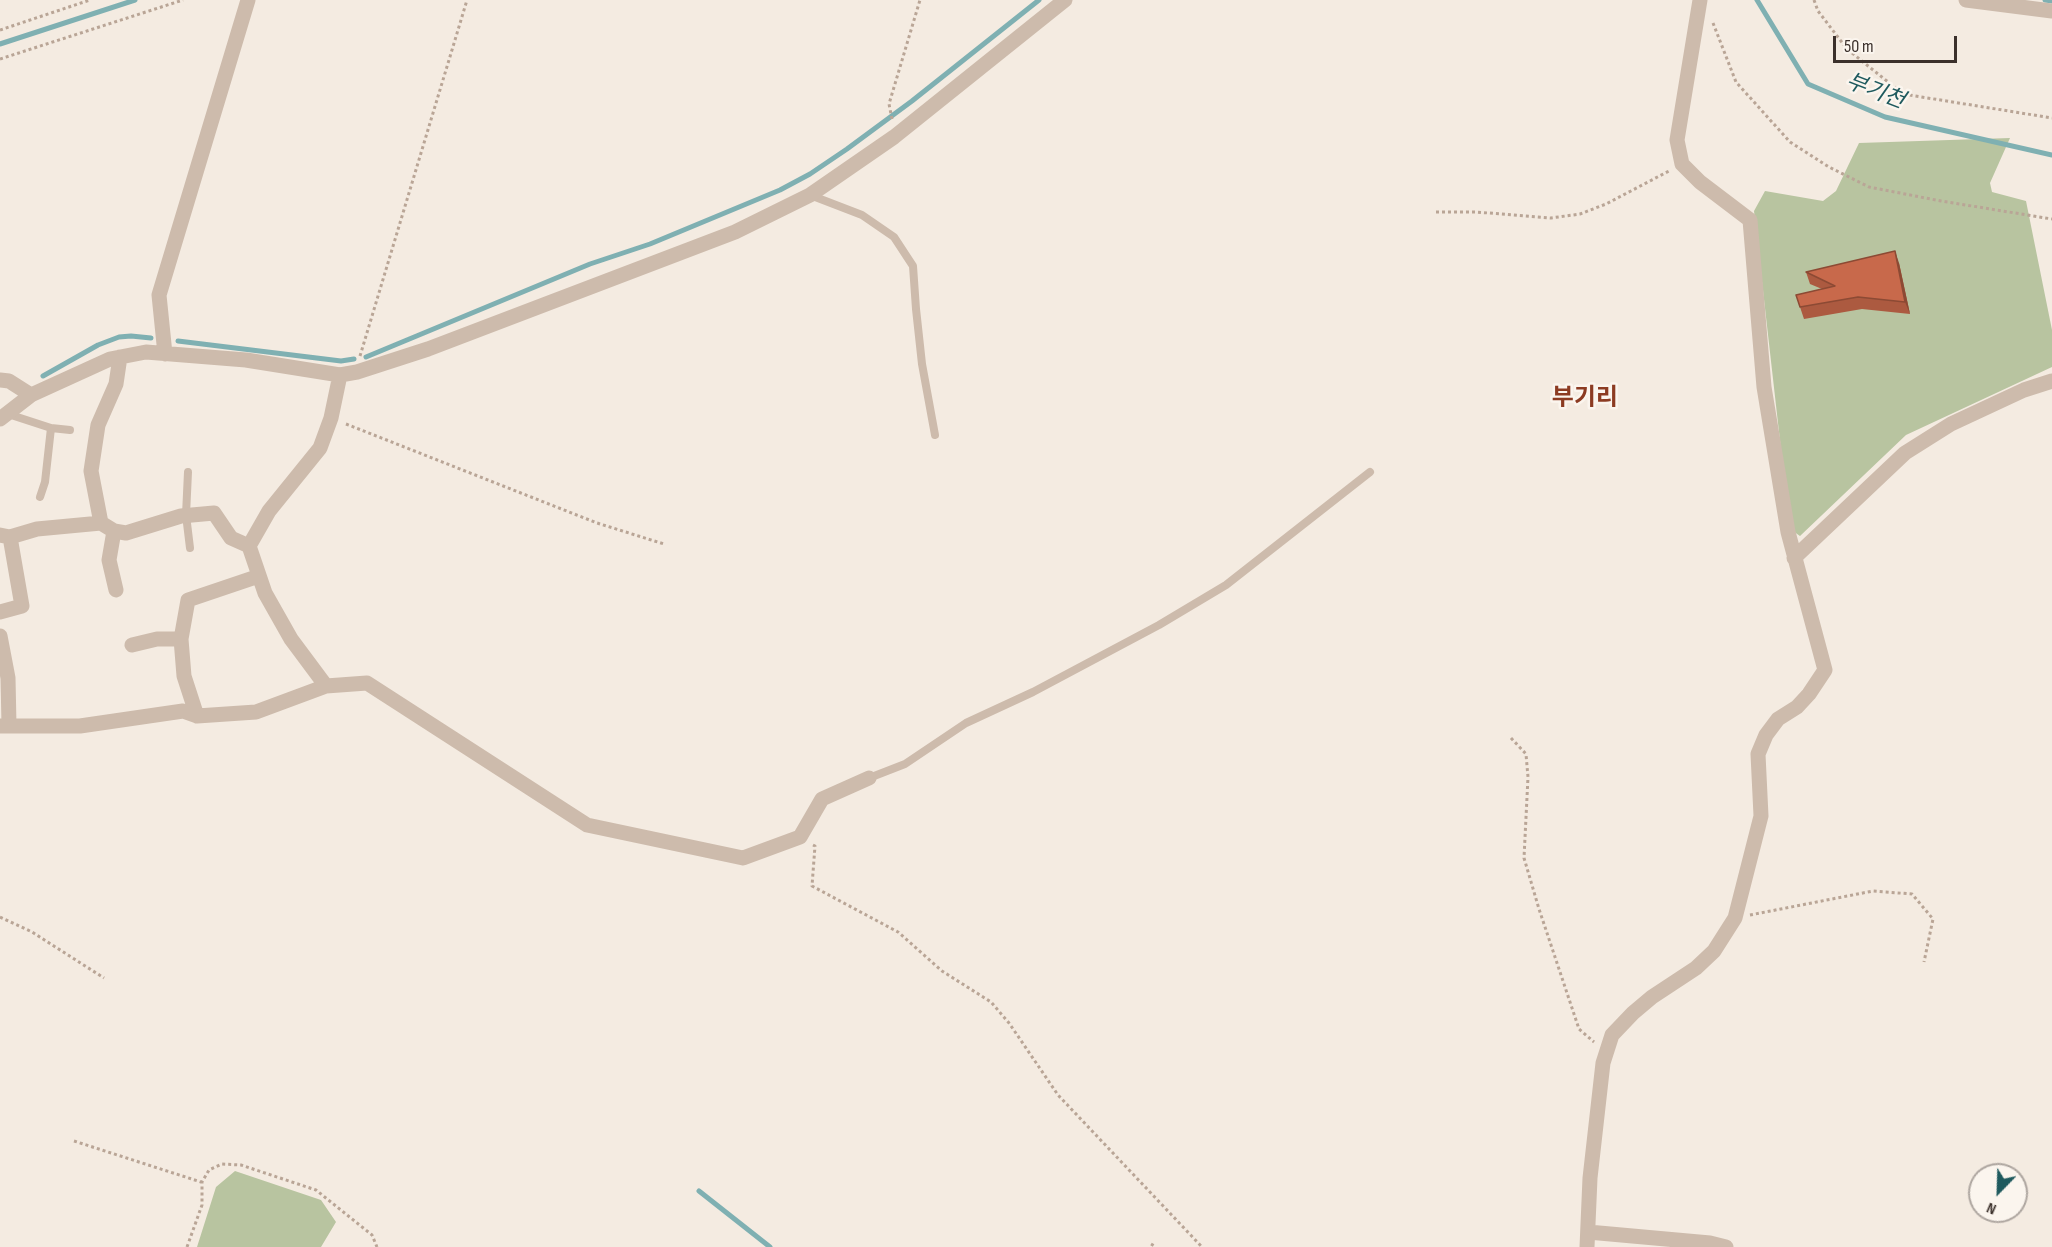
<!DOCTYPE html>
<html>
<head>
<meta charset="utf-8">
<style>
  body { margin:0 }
  #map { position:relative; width:2052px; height:1247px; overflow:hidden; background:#f4ebe1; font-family:"Sofia Sans Condensed",sans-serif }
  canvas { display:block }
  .north { position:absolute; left:1968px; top:1163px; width:60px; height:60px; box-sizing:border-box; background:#fbf5ee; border:2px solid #aea6a0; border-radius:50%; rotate:203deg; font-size:16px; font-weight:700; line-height:24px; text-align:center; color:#3b302b }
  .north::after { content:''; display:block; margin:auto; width:21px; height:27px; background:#1f5a5e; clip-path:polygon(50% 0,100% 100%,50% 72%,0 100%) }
  .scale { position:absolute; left:1833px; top:36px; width:124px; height:27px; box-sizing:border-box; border:3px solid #3b302b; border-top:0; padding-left:8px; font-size:18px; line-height:21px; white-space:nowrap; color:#3b302b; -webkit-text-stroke:4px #fbf5ee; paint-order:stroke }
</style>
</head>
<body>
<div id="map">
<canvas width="2052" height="1247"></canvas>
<div class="north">N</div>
<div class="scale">50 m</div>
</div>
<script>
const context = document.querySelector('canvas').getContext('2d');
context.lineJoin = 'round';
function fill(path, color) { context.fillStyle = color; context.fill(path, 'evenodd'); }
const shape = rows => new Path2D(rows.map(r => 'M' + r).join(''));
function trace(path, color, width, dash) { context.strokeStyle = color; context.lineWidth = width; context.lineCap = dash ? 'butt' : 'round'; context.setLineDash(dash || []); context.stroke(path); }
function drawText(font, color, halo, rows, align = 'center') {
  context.font = font + ' "Sofia Sans Condensed","Noto Sans KR",sans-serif'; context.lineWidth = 5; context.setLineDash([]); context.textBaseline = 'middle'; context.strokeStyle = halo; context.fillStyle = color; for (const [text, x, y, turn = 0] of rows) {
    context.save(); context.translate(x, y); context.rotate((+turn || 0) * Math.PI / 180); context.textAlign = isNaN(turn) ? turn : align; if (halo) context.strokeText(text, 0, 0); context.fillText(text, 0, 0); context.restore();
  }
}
fill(shape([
  [2010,138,1990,183,1992,192,2026,201,2052,330,2052,367,1906,435,1800,536,1790,529,1754,211,1765,191,1823,201,1836,191,1859,143],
  [235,1171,321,1200,336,1222,321,1247,197,1247,216,1187]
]), '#b8c4a0');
trace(shape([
  [1757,0,1808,84,1885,117,2052,155],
  [2045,0,2052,1],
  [0,44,135,0],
  [178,341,341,361,354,359],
  [366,357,590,264,650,244,780,190,810,174,847,149,912,101,1039,0],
  [43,376,98,345,119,337,131,336,151,338],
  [699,1191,770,1247]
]), '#7fb0b2', 5);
trace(shape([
  [1814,0,1818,11,1847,49,1903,94,2052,118],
  [1713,23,1736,82,1790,142,1829,167,1869,187,1941,201,2052,219],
  [0,30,90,0],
  [0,59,183,0],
  [892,119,889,104,920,0],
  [1436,212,1476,212,1551,218,1580,214,1606,204,1669,171],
  [360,356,467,0],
  [346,424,597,523,664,544],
  [1511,738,1526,754,1528,777,1524,858,1539,909,1579,1029,1594,1042],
  [813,845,815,846,812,886,898,932,942,971,991,1002,1009,1023,1058,1095,1202,1247],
  [1750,915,1873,891,1912,894,1933,919,1924,962],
  [0,917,32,932,104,978],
  [74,1141,201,1182],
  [1151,1244,1156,1247],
  [187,1247,202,1205,202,1182,209,1170,222,1164,241,1165,316,1190,372,1235,377,1247]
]), '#b9a596', 3, [3, 3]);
trace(shape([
  [810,195,862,215,894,237,913,266,916,309,922,364,935,435],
  [8,414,51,428,70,430],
  [188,472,186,515,190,548],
  [40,497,45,482,51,428],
  [869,778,905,764,966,723,1033,692,1159,625,1226,585,1370,472]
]), '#cdbbac', 8);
trace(shape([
  [1966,0,2052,11],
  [165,354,159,295,248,0],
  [0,380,9,381,31,395],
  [0,419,31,395,110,359,146,352,246,360,340,375,357,372,428,349,735,232,810,195,894,137,1065,0],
  [101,523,91,471,98,425,116,384,120,357],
  [114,531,109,560,116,590],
  [0,535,10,537,37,529,101,523,114,531,126,533,181,516,214,513,231,538,249,546],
  [1794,558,1905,453,1951,424,2024,390,2052,381],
  [0,612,22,606,10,537],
  [0,636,8,678,9,725],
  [132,645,157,639,181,639],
  [326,686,291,639,265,593,249,546,269,511,320,448,331,418,340,375],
  [197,716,184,676,181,639,188,600,259,576],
  [0,726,80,726,183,711,197,716,256,712,326,686,367,683,587,825,743,858,800,837,822,799,869,778],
  [1588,1232,1710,1243,1726,1247],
  [1587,1247,1590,1178,1603,1063,1612,1035,1633,1013,1652,997,1696,968,1714,951,1735,918,1761,816,1758,754,1766,735,1778,719,1797,707,1809,694,1825,670,1788,532,1764,387,1750,220,1700,182,1682,164,1677,140,1700,0]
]), '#cdbbac', 15);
fill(shape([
  [1899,263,1910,314,1862,309,1804,319,1800,307,1822,289,1810,284,1806,272]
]), '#ac5a40');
fill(shape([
  [1895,251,1899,263,1910,314,1905,302]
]), '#8c4a34');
const building = shape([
  [1895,251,1905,302,1858,297,1800,307,1796,295,1835,286,1806,272,1895,251]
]);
fill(building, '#c8694b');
trace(building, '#8c4a34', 1.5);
drawText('italic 22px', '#1f5a5e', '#fbf5ee', [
  ["부기천",1875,92,21]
]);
drawText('bold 24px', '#8c3b22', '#fbf5ee', [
  ["부기리",1585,399]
]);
</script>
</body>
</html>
